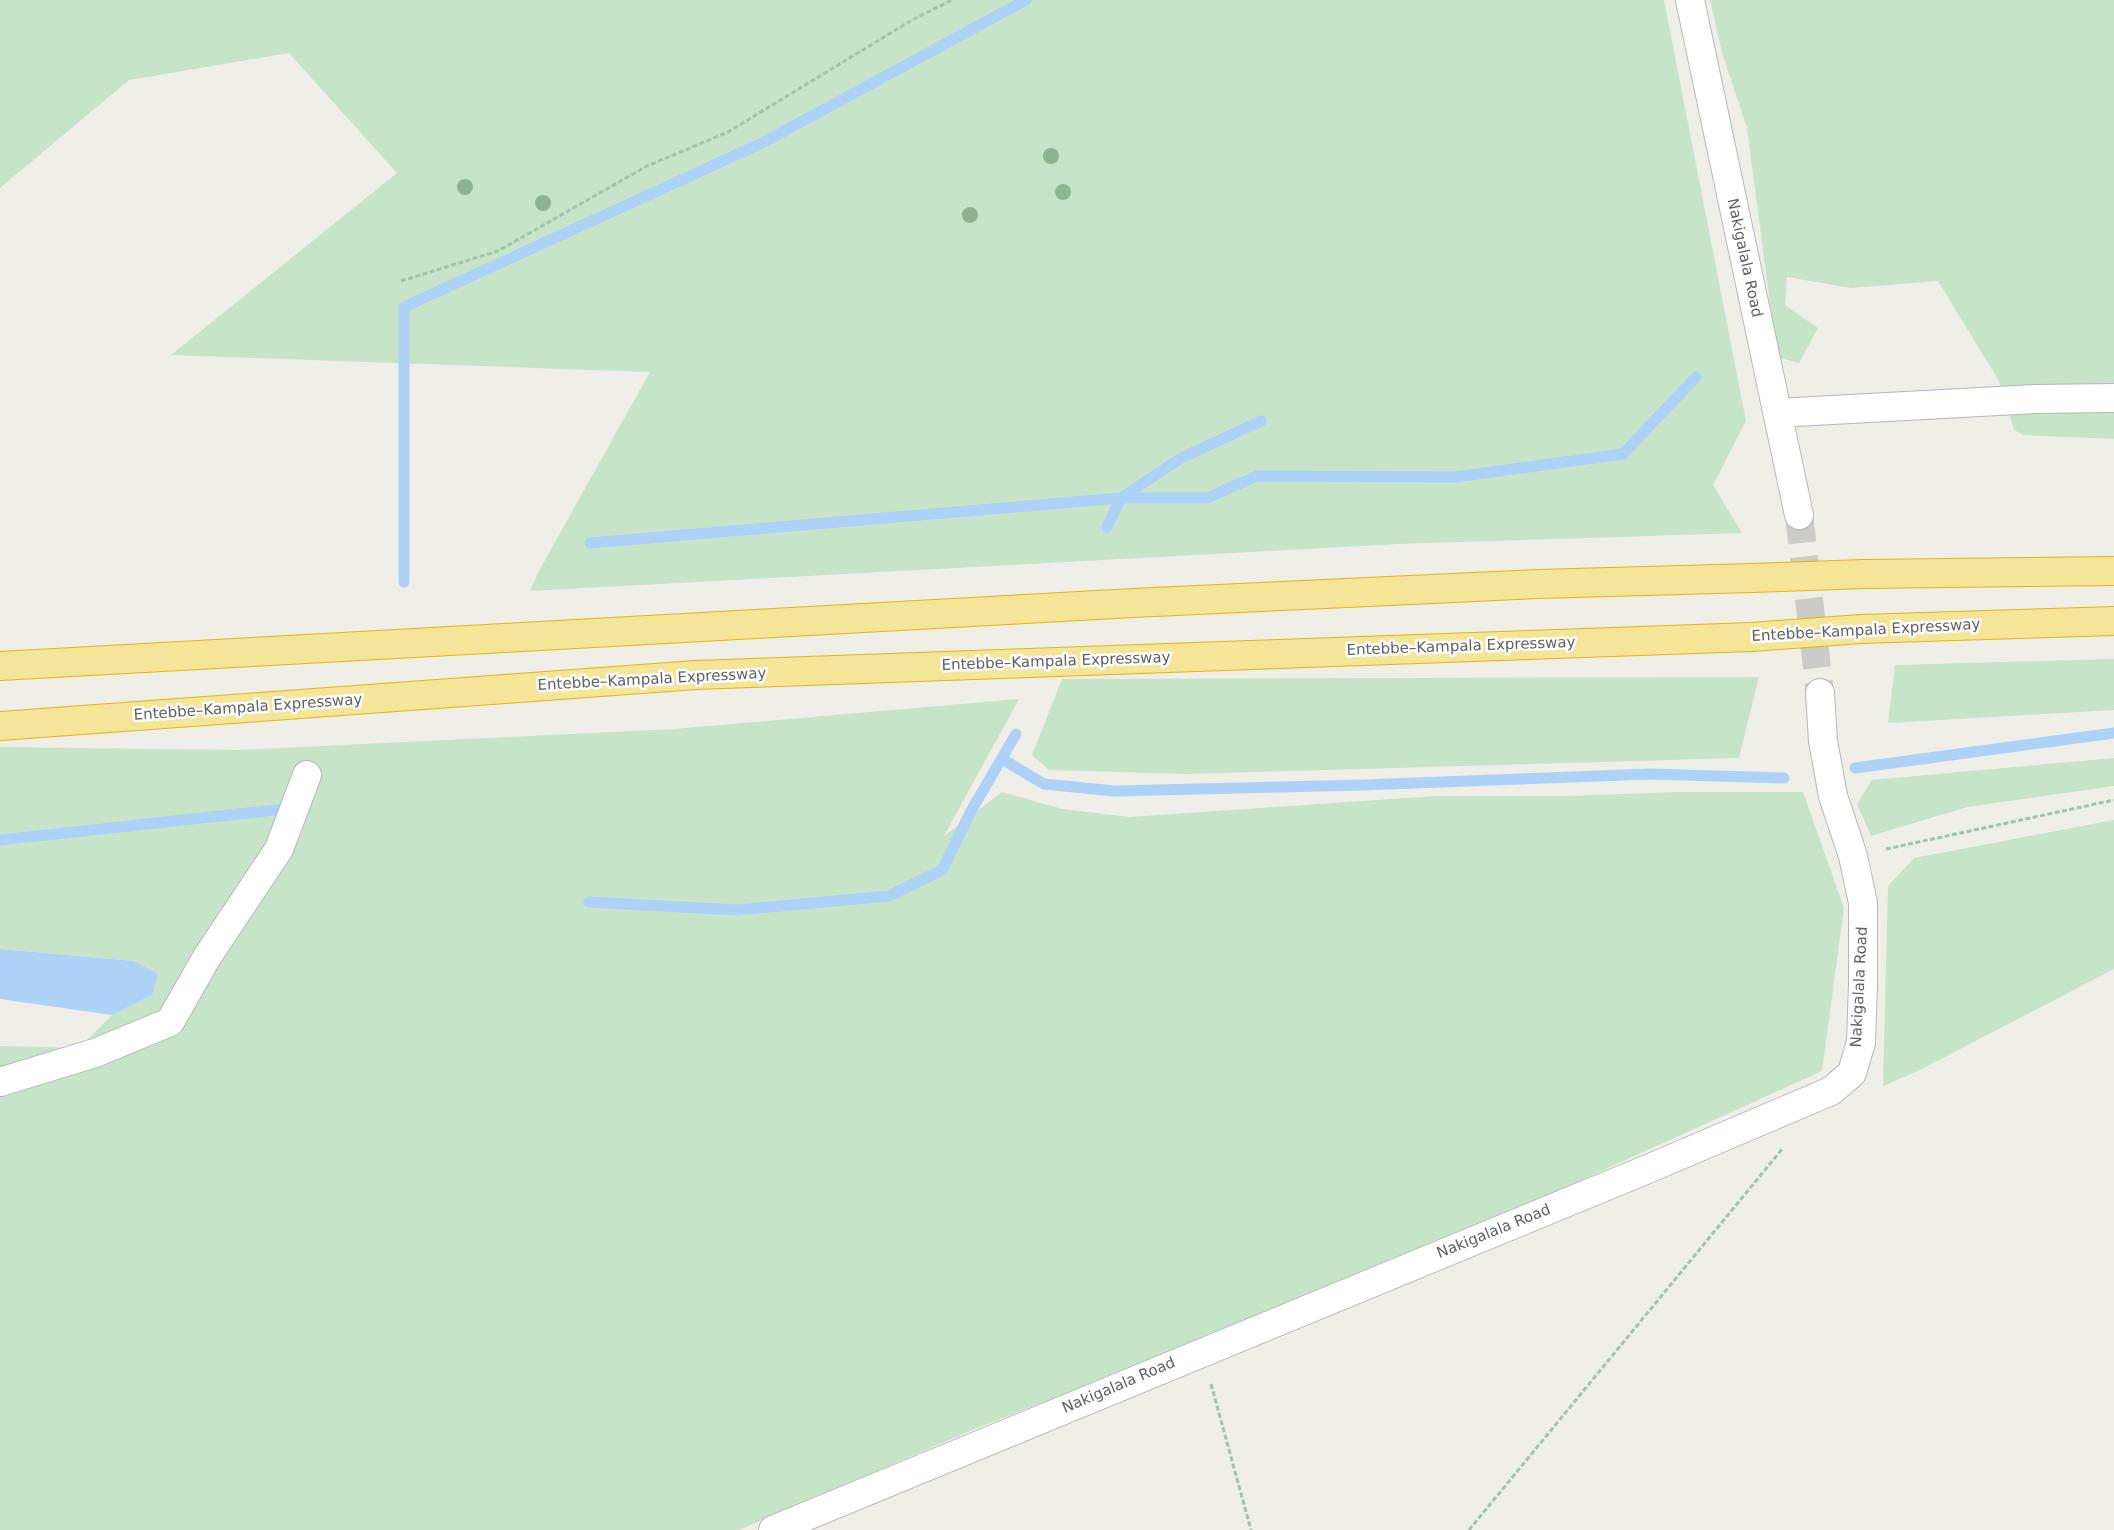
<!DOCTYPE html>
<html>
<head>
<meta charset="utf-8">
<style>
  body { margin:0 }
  canvas { display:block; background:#efeee7 }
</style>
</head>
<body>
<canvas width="2114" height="1530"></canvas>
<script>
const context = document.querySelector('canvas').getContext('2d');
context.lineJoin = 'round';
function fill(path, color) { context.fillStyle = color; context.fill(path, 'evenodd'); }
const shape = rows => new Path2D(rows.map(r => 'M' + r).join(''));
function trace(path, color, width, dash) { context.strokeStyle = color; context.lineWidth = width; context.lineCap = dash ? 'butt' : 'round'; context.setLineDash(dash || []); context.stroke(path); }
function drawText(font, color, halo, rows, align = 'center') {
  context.font = font + ' "DejaVu Sans",sans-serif'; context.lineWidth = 5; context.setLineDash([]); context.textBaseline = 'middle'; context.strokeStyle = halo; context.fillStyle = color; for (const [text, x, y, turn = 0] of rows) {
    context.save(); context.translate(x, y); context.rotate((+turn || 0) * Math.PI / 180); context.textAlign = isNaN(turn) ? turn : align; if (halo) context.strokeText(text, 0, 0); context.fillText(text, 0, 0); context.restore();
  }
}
fill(shape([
  [0,0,1664,0,1746,421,1713,485,1742,533,1399,544,530,591,540,569,650,372,171,355,397,173,289,53,129,80,0,188],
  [1710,0,2114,0,2114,439,2024,435,2014,430,1999,381,1938,281,1851,288,1787,277,1785,305,1818,328,1799,363,1777,357,1747,128,1722,53],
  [2114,659,2114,710,1888,723,1895,665],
  [1759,677,1739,758,1187,774,1049,770,1032,755,1062,679],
  [1019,699,944,836,1002,792,1062,809,1129,817,1436,796,1568,796,1677,792,1803,792,1844,908,1822,1071,1467,1232,1346,1284,977,1428,739,1530,0,1530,0,1046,79,1048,112,1015,152,995,133,961,0,949,0,747,239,750,675,729],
  [2114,758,2114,786,1967,807,1871,836,1857,804,1872,780],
  [2114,820,2114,969,1918,1071,1883,1086,1888,886,1914,858]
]), '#c6e4c8');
fill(shape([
  [0,949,133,961,158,974,152,995,112,1015,0,999]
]), '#aed1f8');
trace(shape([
  [1107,527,1121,498,1181,458,1261,421],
  [590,543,1121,498,1207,498,1257,476,1455,477,1623,454,1696,377],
  [404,582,404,307,762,143,1026,0],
  [1002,759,1044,784,1115,791,1363,785,1650,774,1784,778],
  [1855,768,2114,733],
  [0,840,293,808],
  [589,902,737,910,889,896,942,870,971,811,1016,734]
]), '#aed1f8', 11);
trace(shape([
  [1799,515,1820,693]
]), '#cbcbc7', 28, [28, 14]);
const minor = shape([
  [1690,0,1799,515],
  [1777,413,2035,399,2114,398],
  [0,1082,95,1053,170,1022,207,957,279,849,307,775],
  [773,1530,1643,1171,1831,1091,1852,1073,1861,1042,1863,985,1863,903,1853,856,1833,796,1823,741,1820,693]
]);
const highway = shape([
  [1864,574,2114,571],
  [1861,629,2114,621],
  [0,666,1133,603,1538,584,1752,578],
  [0,726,696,675,1751,637]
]);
trace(minor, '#b4b6ba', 30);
trace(highway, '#e3b313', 30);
trace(shape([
  [401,281,498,251,647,166,728,132,912,20,952,0],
  [1886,849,2114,800],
  [1211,1384,1251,1530],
  [1469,1530,1783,1148]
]), '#9fc5ad', 3, [5, 2.5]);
trace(minor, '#fff', 28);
trace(highway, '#f5e598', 28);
const highwayBridge = shape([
  [1752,578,1864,574],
  [1751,637,1861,629]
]);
trace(highwayBridge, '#e3b313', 30, []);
trace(highwayBridge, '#f5e598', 28);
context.fillStyle = '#8eb48f';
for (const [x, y] of [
  [1051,156],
  [465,187],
  [1063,192],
  [543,203],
  [970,215]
]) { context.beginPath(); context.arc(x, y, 8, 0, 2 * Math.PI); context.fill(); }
drawText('15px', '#5e6166', '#fff', [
  ["Nakigalala Road",1744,258,78],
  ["Entebbe–Kampala Expressway",1866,631,-3],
  ["Entebbe–Kampala Expressway",1461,647,-2],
  ["Entebbe–Kampala Expressway",1056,662,-2],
  ["Entebbe–Kampala Expressway",652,680,-3],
  ["Entebbe–Kampala Expressway",248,708,-4],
  ["Nakigalala Road",1860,987,-87],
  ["Nakigalala Road",1494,1232,-22],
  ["Nakigalala Road",1119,1386,-23]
]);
</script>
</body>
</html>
